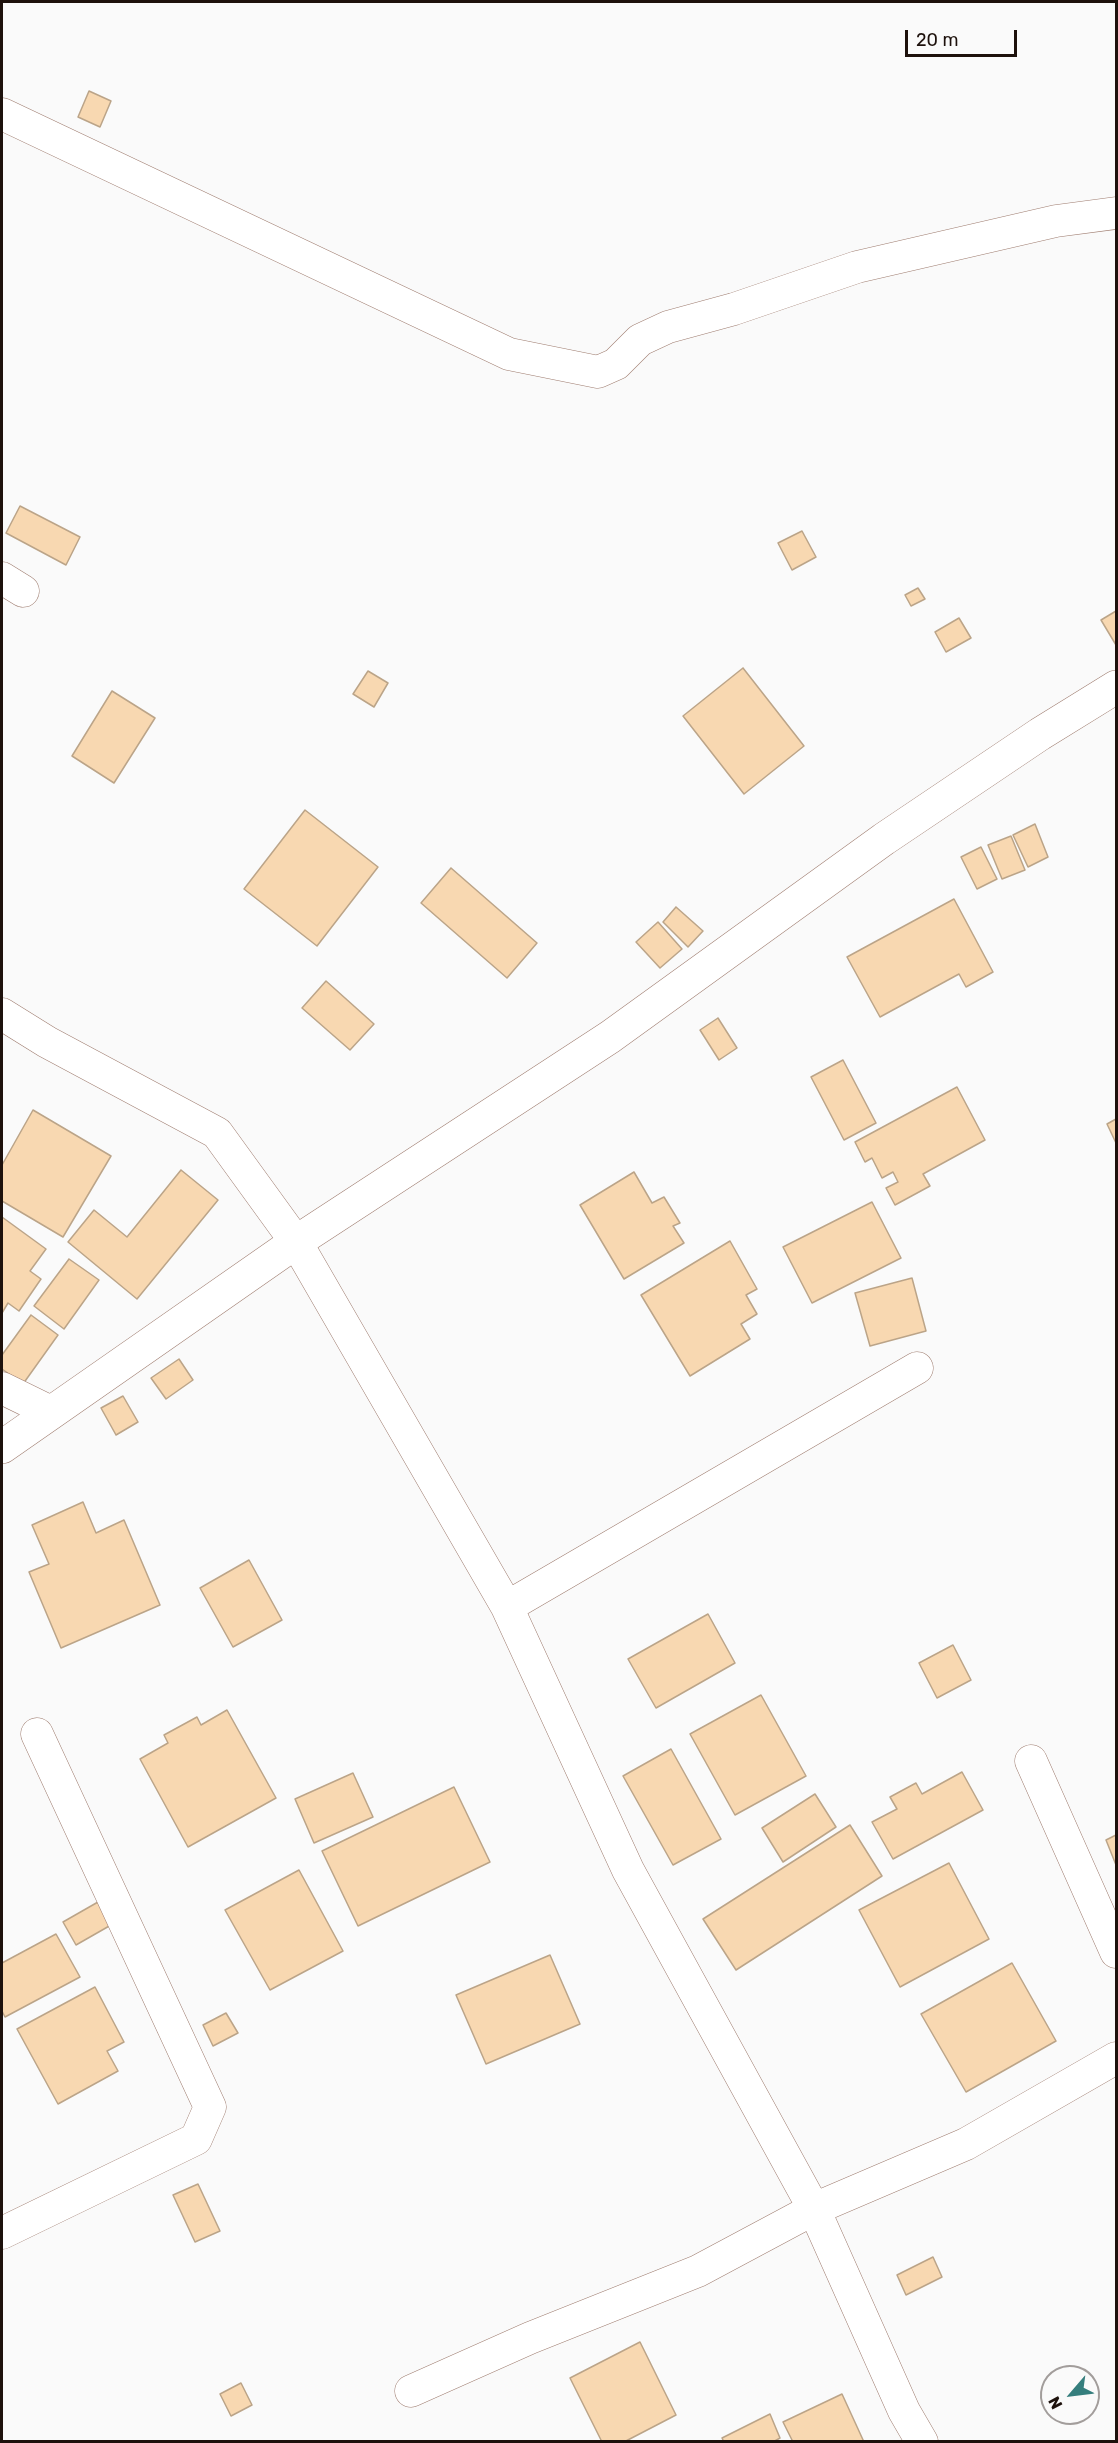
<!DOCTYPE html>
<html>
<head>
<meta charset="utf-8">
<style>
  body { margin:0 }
  #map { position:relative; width:1118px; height:2443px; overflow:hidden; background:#fafafa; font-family:Rubik,sans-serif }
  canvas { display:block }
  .frame { position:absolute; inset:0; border:3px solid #1d110c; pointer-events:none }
  .north { position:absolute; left:1040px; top:2365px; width:60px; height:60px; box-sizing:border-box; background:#fafafa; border:2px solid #a29d9b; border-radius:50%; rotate:242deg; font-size:16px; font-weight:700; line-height:24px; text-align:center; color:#1d110c }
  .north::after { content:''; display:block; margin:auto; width:21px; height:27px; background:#357e7d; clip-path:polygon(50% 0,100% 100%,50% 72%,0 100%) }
  .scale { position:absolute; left:905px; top:30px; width:112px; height:27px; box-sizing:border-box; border:3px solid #1d110c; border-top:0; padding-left:8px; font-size:18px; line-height:21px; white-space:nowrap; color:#1d110c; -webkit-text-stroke:4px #fafafa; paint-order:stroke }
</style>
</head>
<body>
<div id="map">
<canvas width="1118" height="2443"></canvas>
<div class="frame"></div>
<div class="north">N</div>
<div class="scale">20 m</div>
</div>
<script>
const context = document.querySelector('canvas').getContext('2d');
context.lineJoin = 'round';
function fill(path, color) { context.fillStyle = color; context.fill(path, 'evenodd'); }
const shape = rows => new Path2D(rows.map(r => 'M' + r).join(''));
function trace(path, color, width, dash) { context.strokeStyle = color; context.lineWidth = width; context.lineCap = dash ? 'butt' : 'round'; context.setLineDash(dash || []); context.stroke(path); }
const building = shape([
  [89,91,111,101,100,127,78,117,89,91],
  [20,506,80,537,66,565,6,533,20,506],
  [802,531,816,557,792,570,778,543,802,531],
  [918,588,925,599,911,606,905,595,918,588],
  [1116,611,1116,645,1101,620,1116,611],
  [959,618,971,638,946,652,935,632,959,618],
  [743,668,804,746,744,794,683,716,743,668],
  [368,671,388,683,374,707,353,694,368,671],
  [112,691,155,718,114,783,72,756,112,691],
  [305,810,378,867,317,946,244,889,305,810],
  [1035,824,1048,857,1028,867,1013,835,1035,824],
  [1011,836,1025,870,1002,879,988,845,1011,836],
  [981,847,997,879,977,889,961,857,981,847],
  [451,868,537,943,507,978,421,903,451,868],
  [954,899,993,972,966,987,959,974,880,1017,847,957,954,899],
  [676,907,703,931,688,947,663,922,676,907],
  [658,922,682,949,660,968,636,942,658,922],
  [326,981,374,1024,350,1050,302,1008,326,981],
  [718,1018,737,1048,719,1060,700,1030,718,1018],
  [843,1060,876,1123,844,1140,811,1077,843,1060],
  [957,1087,985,1140,923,1174,930,1186,895,1205,886,1188,898,1182,893,1172,882,1178,872,1158,865,1162,855,1142,957,1087],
  [33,1110,111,1156,63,1237,2,1201,2,1165,33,1110],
  [1116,1119,1116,1143,1107,1124,1116,1119],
  [181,1170,218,1200,137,1299,68,1242,94,1210,127,1237,181,1170],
  [634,1172,652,1203,664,1197,680,1223,673,1226,684,1243,624,1279,580,1205,634,1172],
  [872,1202,901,1258,812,1303,783,1247,872,1202],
  [2,1217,46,1249,30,1271,41,1279,19,1311,8,1303,2,1313,2,1217],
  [730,1241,757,1289,746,1295,757,1314,741,1324,750,1339,690,1376,641,1295,730,1241],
  [69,1259,99,1280,64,1329,34,1306,69,1259],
  [912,1278,926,1331,870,1346,855,1293,912,1278],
  [31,1315,58,1335,23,1384,2,1369,2,1355,31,1315],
  [179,1359,193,1380,166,1399,151,1378,179,1359],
  [123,1396,138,1422,116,1435,101,1408,123,1396],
  [83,1502,96,1533,124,1520,160,1605,61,1648,29,1572,49,1564,32,1525,83,1502],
  [249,1560,282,1620,233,1647,200,1588,249,1560],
  [708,1614,735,1663,656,1708,628,1659,708,1614],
  [953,1645,971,1680,937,1698,919,1663,953,1645],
  [761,1695,806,1776,735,1815,690,1734,761,1695],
  [227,1710,276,1798,188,1847,140,1759,168,1743,164,1735,197,1717,201,1725,227,1710],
  [671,1749,721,1839,673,1865,623,1776,671,1749],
  [962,1772,983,1810,893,1859,872,1822,897,1809,890,1797,916,1783,922,1794,962,1772],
  [353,1773,373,1817,314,1843,295,1799,353,1773],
  [454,1787,490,1862,358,1926,322,1851,454,1787],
  [815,1794,836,1827,783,1862,762,1828,815,1794],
  [850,1825,882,1876,736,1970,703,1919,850,1825],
  [1116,1835,1116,1865,1106,1840,1116,1835],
  [949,1863,989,1939,900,1987,859,1910,949,1863],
  [299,1870,343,1951,270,1990,225,1910,299,1870],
  [98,1902,111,1925,76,1945,63,1922,98,1902],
  [56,1934,80,1977,5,2017,2,2011,2,1963,56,1934],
  [550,1955,580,2024,486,2064,456,1995,550,1955],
  [1012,1963,1056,2041,966,2092,921,2014,1012,1963],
  [95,1987,124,2042,107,2051,118,2071,58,2104,17,2029,95,1987],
  [226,2013,238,2033,213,2046,203,2025,226,2013],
  [198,2184,220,2231,195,2242,173,2195,198,2184],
  [933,2257,942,2277,906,2295,897,2275,933,2257],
  [640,2342,676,2415,624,2442,602,2442,570,2378,640,2342],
  [241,2383,252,2405,231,2416,220,2394,241,2383],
  [842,2394,864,2442,793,2442,783,2422,842,2394],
  [770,2414,780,2438,773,2442,724,2442,722,2438,770,2414]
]);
fill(building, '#f8d8b1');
trace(building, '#bba488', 1.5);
const minor = shape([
  [2,114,509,354,598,372,616,364,640,340,668,327,734,309,857,267,1056,221,1116,213],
  [2,578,23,591],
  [2,1014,47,1042,217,1133,296,1242,507,1607,628,1870,814,2209,904,2411,922,2442],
  [2,1388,51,1412],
  [507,1607,917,1368],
  [1031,1761,1116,1952],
  [2,2233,196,2139,210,2107,37,1734],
  [411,2391,530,2338,698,2271,814,2209,966,2144,1116,2058]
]);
const tertiary = shape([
  [2,1447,296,1242,610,1037,884,839,1040,734,1116,687]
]);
trace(minor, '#9f7d70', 33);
trace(tertiary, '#9f7d70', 34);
trace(minor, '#fff', 32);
trace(tertiary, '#fff', 33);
</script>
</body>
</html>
